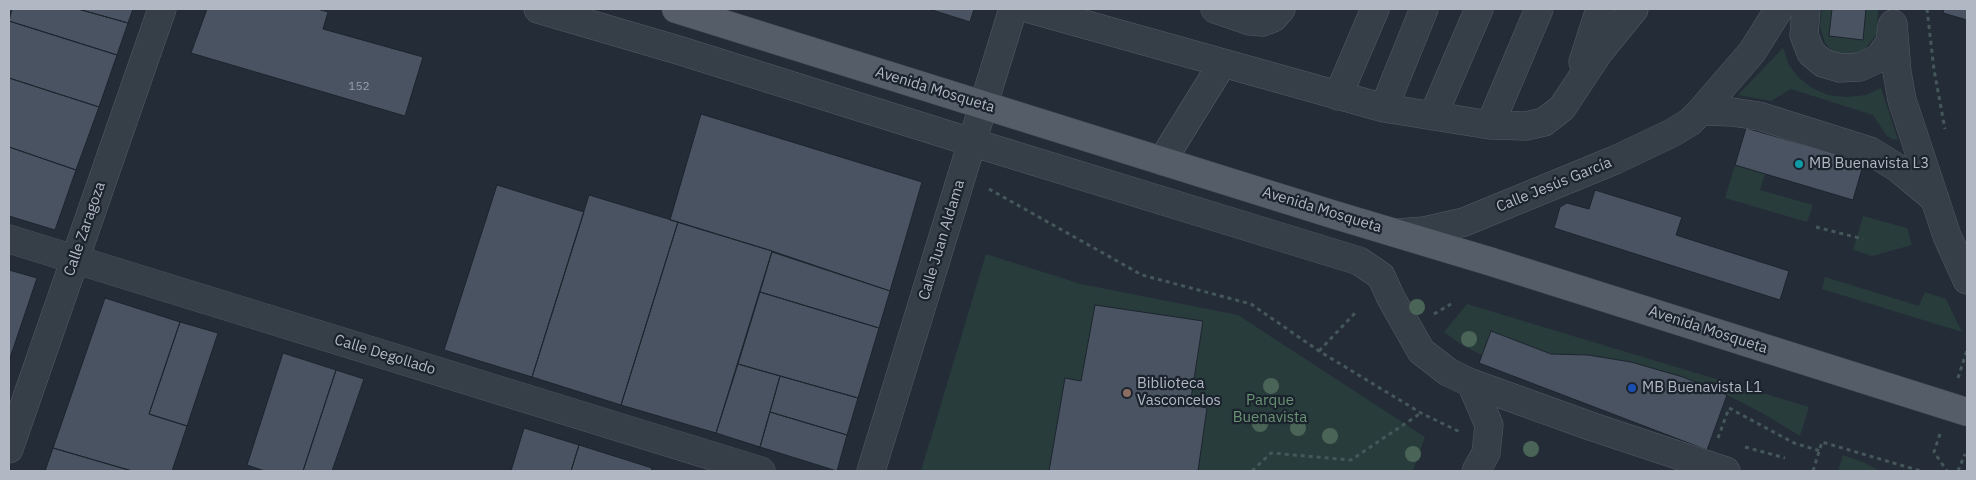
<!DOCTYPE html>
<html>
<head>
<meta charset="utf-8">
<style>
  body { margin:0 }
  #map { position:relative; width:1976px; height:480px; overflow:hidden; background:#232c37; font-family:"IBM Plex Sans",sans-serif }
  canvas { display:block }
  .frame { position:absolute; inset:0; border:10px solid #b1b8c4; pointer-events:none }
</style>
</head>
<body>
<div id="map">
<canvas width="1976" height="480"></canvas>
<div class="frame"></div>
</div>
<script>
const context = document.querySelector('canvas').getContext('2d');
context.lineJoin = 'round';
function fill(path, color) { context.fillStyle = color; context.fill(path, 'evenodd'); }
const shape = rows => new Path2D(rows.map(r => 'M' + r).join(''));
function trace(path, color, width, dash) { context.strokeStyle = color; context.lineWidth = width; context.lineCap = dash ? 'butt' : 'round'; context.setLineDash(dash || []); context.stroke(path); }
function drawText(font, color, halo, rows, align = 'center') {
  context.font = font + ' "IBM Plex Sans",sans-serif'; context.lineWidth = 4.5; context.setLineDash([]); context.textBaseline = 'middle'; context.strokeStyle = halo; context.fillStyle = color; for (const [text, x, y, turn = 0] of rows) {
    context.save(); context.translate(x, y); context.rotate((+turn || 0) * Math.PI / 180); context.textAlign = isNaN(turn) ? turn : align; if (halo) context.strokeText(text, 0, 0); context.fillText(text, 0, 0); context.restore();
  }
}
fill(shape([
  [1822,9,1832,9,1829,36,1862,40,1866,9,1878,9,1877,33,1867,47,1857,55,1845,56,1833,52,1825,43,1820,27],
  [1783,48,1789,65,1798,77,1812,88,1828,95,1847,97,1866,95,1881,88,1898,140,1892,139,1887,136,1873,115,1791,89,1771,101,1738,95],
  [1735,165,1765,174,1760,190,1813,205,1807,222,1725,198],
  [1863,216,1907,228,1912,245,1872,256,1853,250],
  [986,254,1081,284,1238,315,1425,437,1413,471,1198,471,1207,408,1190,405,1203,321,1095,305,1081,381,1065,378,1049,471,921,471],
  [1825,277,1919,306,1925,292,1946,299,1962,332,1822,289],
  [1467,304,1809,407,1800,436,1764,414,1727,395,1683,377,1632,362,1588,355,1482,355,1462,345,1444,332],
  [1843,455,1865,463,1880,471,1838,471]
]), '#293c3c');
const building = shape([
  [12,9,78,9,128,23,117,55,9,21,12,9],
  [78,9,133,9,128,23,78,9],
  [207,9,317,9,328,12,323,29,423,57,405,116,191,53,207,9],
  [929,9,974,9,970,22,929,9],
  [1832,9,1866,9,1863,40,1829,36,1832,9],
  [1944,9,1967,9,1967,20,1943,13,1944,9],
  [9,21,117,55,99,107,9,78,9,21],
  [9,78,99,107,76,170,9,147,9,78],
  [701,114,922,182,890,291,772,251,670,220,701,114],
  [1746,128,1864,162,1853,200,1735,165,1746,128],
  [9,147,76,170,55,230,9,216,9,147],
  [497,185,584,212,532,377,444,350,497,185],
  [1595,190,1682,217,1676,235,1789,271,1780,300,1554,228,1560,207,1567,203,1589,209,1595,190],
  [589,195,678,222,621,405,532,377,589,195],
  [678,222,772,251,716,433,621,405,678,222],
  [772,252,890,291,879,328,760,292,772,252],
  [9,270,37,278,10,358,9,358,9,270],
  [760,292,879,328,858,398,738,364,760,292],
  [105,298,180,322,149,414,187,426,172,471,132,471,53,448,105,298],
  [1095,305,1203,321,1190,405,1207,408,1198,471,1049,471,1065,378,1081,381,1095,305],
  [180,322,218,333,187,426,149,414,180,322],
  [1491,331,1551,354,1588,355,1631,362,1683,377,1727,395,1707,450,1479,363,1491,331],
  [283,353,336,370,303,471,265,471,247,465,283,353],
  [738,364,780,376,760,447,716,433,738,364],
  [336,370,364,379,332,471,303,471,336,370],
  [780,376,858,398,847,435,770,412,780,376],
  [770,412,847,435,837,471,760,447,770,412],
  [524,428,579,445,571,471,511,471,524,428],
  [579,445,652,468,651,471,571,471,579,445],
  [53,448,132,471,45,471,53,448]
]);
fill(building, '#495361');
trace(building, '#1d252f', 1);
const minor = shape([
  [538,9,678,50,971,142,1359,261,1381,276,1391,298,1421,351,1448,372,1471,383,1593,427,1726,471],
  [1030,9,1384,108,1490,125,1526,126,1544,122,1562,108,1599,52,1634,9],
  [1215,9,1250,21,1262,22,1273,18,1281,9],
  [1806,9,1804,35,1811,53,1823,63,1840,68,1860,67,1879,58,1890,42,1892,26],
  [1893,24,1897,72,1902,100,1947,236,1967,280],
  [1583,62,1600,9],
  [1338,96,1375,9],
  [1384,108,1424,9],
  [1701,111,1732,112,1759,116,1870,151,1899,169,1935,199],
  [1433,116,1479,9],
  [1490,125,1539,9],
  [1162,161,1222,64],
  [1396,233,1424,231,1464,222,1615,160,1672,133,1690,122,1701,111,1752,52,1779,9],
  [9,239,761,471],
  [1471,383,1489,425,1486,453,1476,471],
  [9,449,162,9],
  [871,471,1013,9]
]);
const major = shape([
  [676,9,1335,215,1492,262,1967,412]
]);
trace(minor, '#545b66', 29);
trace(major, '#3f4751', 29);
trace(shape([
  [1927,9,1934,70,1945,129],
  [989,189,1142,275,1251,304,1319,351,1421,413,1460,432],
  [1816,227,1863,239],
  [1434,314,1451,304],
  [1319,351,1356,312],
  [1958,378,1967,350],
  [1940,434,1934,452,1947,471],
  [1718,438,1729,408,1794,443,1820,451],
  [1745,447,1785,458],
  [1252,471,1271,453,1351,460,1421,413],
  [1813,471,1822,442,1921,471],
  [1958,471,1965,454]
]), '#46575a', 3, [4, 4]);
trace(minor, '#363e48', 28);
trace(major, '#545d68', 28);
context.fillStyle = '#4a6558';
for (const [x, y] of [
  [1417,307],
  [1469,339],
  [1271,386],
  [1260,424],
  [1298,428],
  [1330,436],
  [1531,449],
  [1413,454]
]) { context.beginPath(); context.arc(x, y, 8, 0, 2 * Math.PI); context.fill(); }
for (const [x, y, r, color] of [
  [1799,164,5,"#0f9aa8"],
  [1632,388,5,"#1a4fb4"],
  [1127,393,5,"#8d6e63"]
]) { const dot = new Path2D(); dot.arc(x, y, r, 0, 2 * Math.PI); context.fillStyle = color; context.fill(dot); trace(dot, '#1b232d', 2); }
drawText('12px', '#979fab', null, [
  ["152",359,87]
]);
drawText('15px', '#b1b8c4', '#1b232d', [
  ["Avenida Mosqueta",935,90,17],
  ["Calle Jesús García",1554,185,-22],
  ["Avenida Mosqueta",1322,210,17],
  ["Calle Zaragoza",85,229,-71],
  ["Calle Juan Aldama",942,240,-73],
  ["Avenida Mosqueta",1708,330,18],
  ["Calle Degollado",385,355,17]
]);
drawText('15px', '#b1b8c4', '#1b232d', [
  ["MB Buenavista L3",1809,164],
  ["Biblioteca",1137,384],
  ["Vasconcelos",1137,401],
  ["MB Buenavista L1",1642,388]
], 'left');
drawText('15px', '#6a9373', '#1b232d', [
  ["Parque",1270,401],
  ["Buenavista",1270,418]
]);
</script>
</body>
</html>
